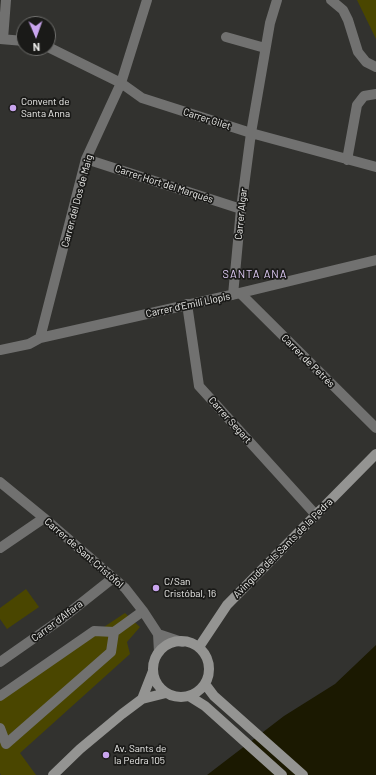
<!DOCTYPE html>
<html>
<head>
<meta charset="utf-8">
<style>
  body { margin:0 }
  #map { position:relative; width:376px; height:775px; overflow:hidden; background:#32322f; font-family:Barlow,sans-serif }
  canvas { display:block }
  .north { position:absolute; left:16px; top:16px; width:40px; height:40px; box-sizing:border-box; background:#1a1a18; border:1px solid #6f6f6d; border-radius:50%; rotate:178deg; font-size:11px; font-weight:700; line-height:16px; text-align:center; color:#eeeeec }
  .north::after { content:''; display:block; margin:auto; width:14px; height:18px; background:#c9a5ee; clip-path:polygon(50% 0,100% 100%,50% 72%,0 100%) }
</style>
</head>
<body>
<div id="map">
<canvas width="376" height="775"></canvas>
<div class="north">N</div>
</div>
<script>
const context = document.querySelector('canvas').getContext('2d');
context.lineJoin = 'round';
function fill(path, color) { context.fillStyle = color; context.fill(path, 'evenodd'); }
const shape = rows => new Path2D(rows.map(r => 'M' + r).join(''));
function trace(path, color, width, dash) { context.strokeStyle = color; context.lineWidth = width; context.lineCap = dash ? 'butt' : 'round'; context.setLineDash(dash || []); context.stroke(path); }
function drawText(font, color, halo, rows, align = 'center') {
  context.font = font + ' Barlow,sans-serif'; context.lineWidth = 3.5; context.setLineDash([]); context.textBaseline = 'middle'; context.strokeStyle = halo; context.fillStyle = color; for (const [text, x, y, turn = 0] of rows) {
    context.save(); context.translate(x, y); context.rotate((+turn || 0) * Math.PI / 180); context.textAlign = isNaN(turn) ? turn : align; if (halo) context.strokeText(text, 0, 0); context.fillText(text, 0, 0); context.restore();
  }
}
fill(shape([
  [357,0,376,0,376,39],
  [26,589,39,607,7,629,0,619,0,608],
  [125,613,140,627,127,642,130,654,20,753,36,775,1,775,0,773,0,696]
]), '#4a4600');
fill(shape([
  [376,645,376,775,207,775,284,716,335,684]
]), '#1b1901');
trace(shape([
  [331,0,343,10,348,20,358,52,366,62,376,67],
  [226,37,265,48],
  [0,39,24,41],
  [3,39,6,0],
  [48,47,121,83,142,98,251,133,376,167],
  [86,159,241,209],
  [347,160,357,105,364,96,376,94],
  [240,293,376,428],
  [233,295,241,209,251,133,270,23,277,0],
  [187,304,199,386,316,515],
  [40,338,86,159,121,83,147,0],
  [0,350,29,344,40,338,240,293,376,260],
  [0,482,44,518,125,588,143,611,158,634,159,652],
  [0,548,44,518],
  [114,632,143,611],
  [158,634,182,642],
  [0,662,60,620,113,578],
  [0,696,94,631,114,632,111,652,6,744,0,728]
]), '#717170', 10);
trace(shape([
  '153 669a28 28 0 1 1 56 0a28 28 0 1 1-56 0Z',
  [199,647,227,605,376,454],
  [205,684,214,696,303,775],
  [189,696,205,706,282,775],
  [142,699,153,671],
  [53,775,80,749,122,714,142,699,166,693]
]), '#949492', 10);
for (const [x, y, r, color] of [
  [13,108,4,"#c9a5ee"],
  [156,588,4,"#c9a5ee"],
  [106,755,4,"#c9a5ee"]
]) { const dot = new Path2D(); dot.arc(x, y, r, 0, 2 * Math.PI); context.fillStyle = color; context.fill(dot); trace(dot, '#1a1a18', 1.5); }
drawText('10px', '#eeeeec', '#1a1a18', [
  ["Convent de",21,102],
  ["Santa Anna",21,114],
  ["C/San",164,582],
  ["Cristóbal, 16",164,594],
  ["Av. Sants de",114,749],
  ["la Pedra 105",114,761]
], 'left');
drawText('10px', '#eeeeec', '#1a1a18', [
  ["Carrer Gilet",207,119,18],
  ["Carrer Hort del Marqués",164,184,18],
  ["Carrer del Dos de Maig",77,201,-75],
  ["Carrer Algar",241,214,-84],
  ["Carrer d'Emili Llopis",188,305,-12],
  ["Carrer de Petrés",308,361,45],
  ["Carrer Segart",230,420,48],
  ["Avinguda dels Sants de la Pedra",283,548,-45],
  ["Carrer de Sant Cristòfol",84,553,41],
  ["Carrer d'Alfara",57,621,-37]
]);
context.letterSpacing = '1px';
drawText('11px', '#dfcbf5', '#1a1a18', [
  ["SANTA ANA",255,274]
]);
context.letterSpacing = '0px';
</script>
</body>
</html>
